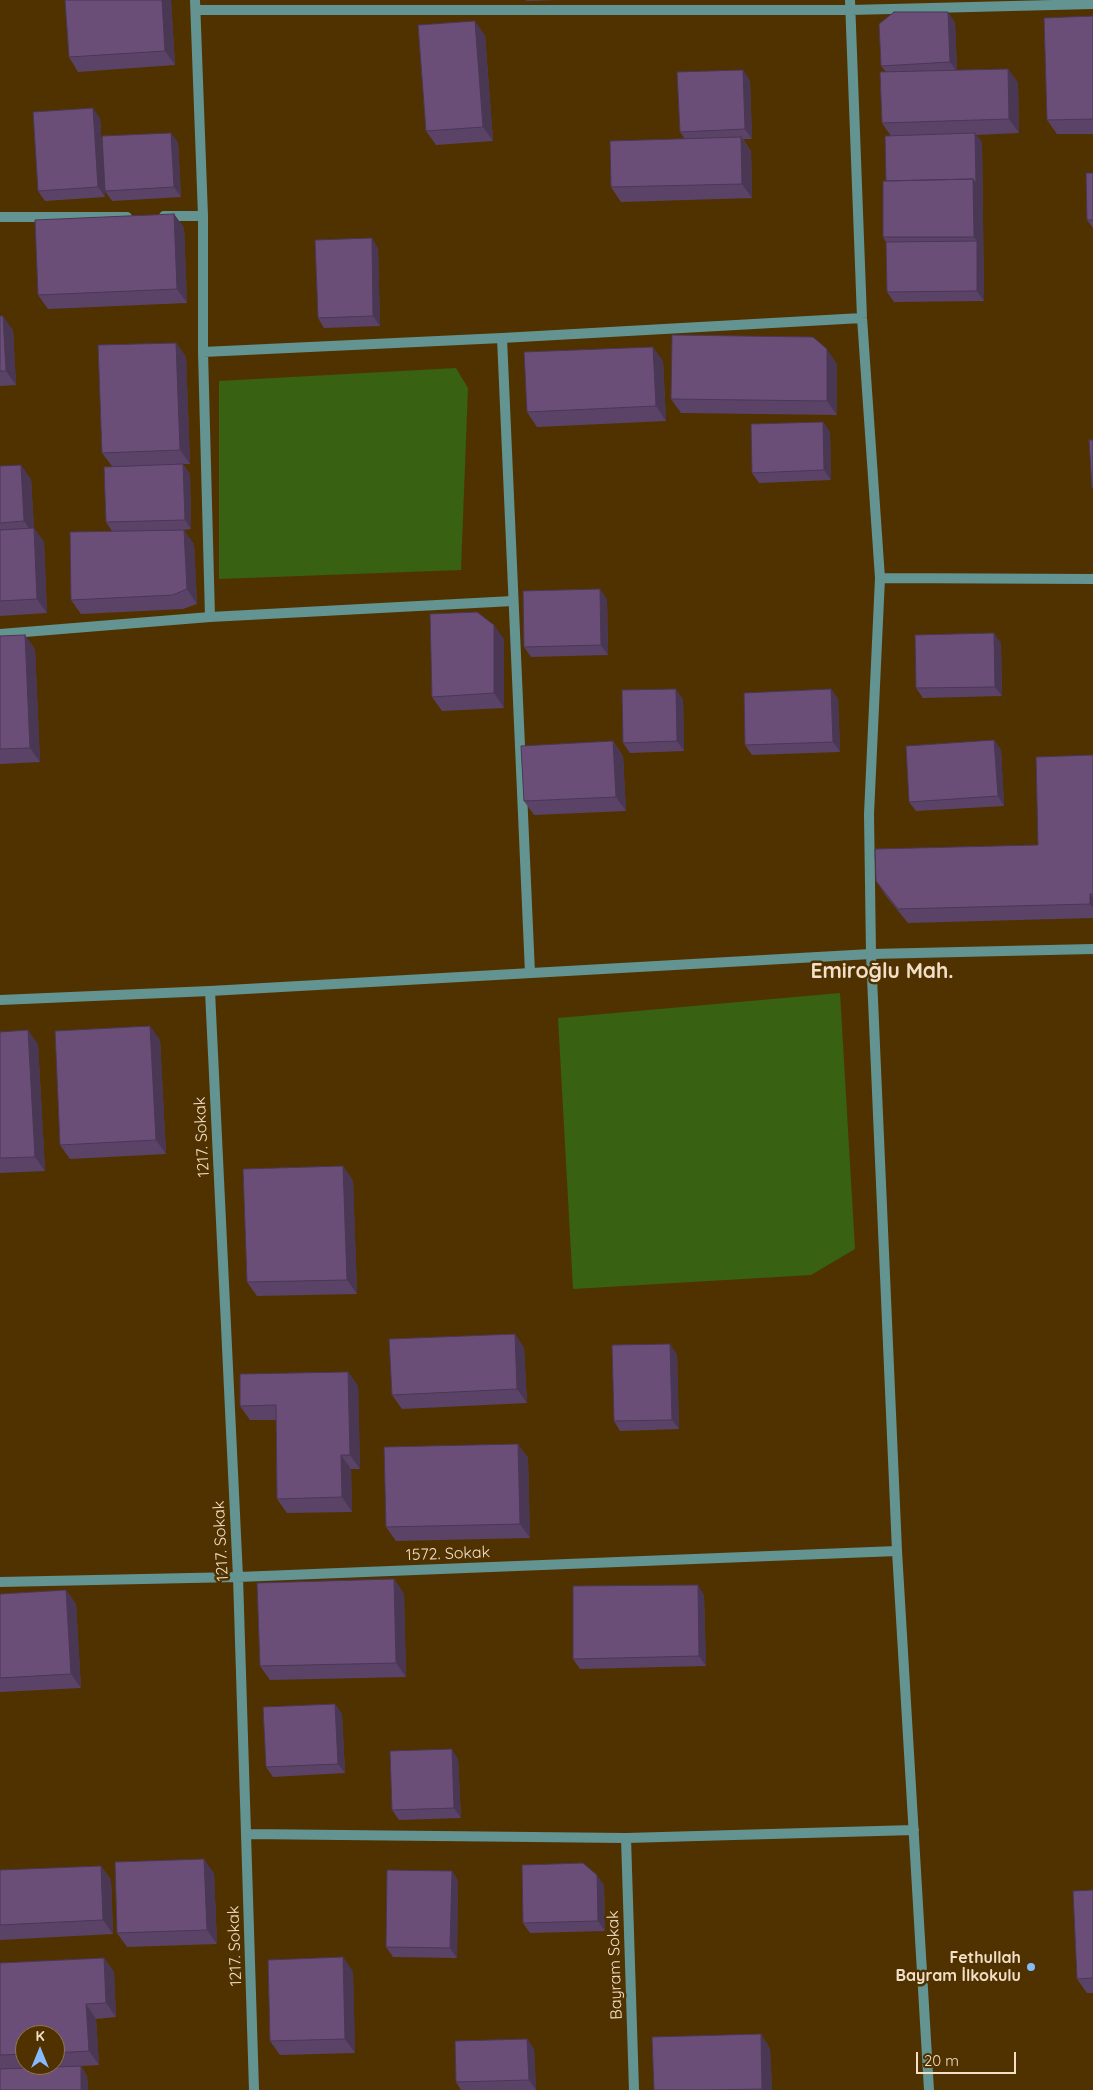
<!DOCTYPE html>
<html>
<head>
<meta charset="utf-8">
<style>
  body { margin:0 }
  #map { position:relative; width:1093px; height:2090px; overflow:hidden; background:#503200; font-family:Quicksand,sans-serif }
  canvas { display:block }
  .north { position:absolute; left:15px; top:2025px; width:50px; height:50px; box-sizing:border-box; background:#503200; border:1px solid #907750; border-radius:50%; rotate:0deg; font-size:14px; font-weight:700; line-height:20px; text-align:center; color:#f1dfc7 }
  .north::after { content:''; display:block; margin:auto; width:18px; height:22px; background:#86bbfb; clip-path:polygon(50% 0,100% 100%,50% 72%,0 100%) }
  .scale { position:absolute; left:916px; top:2052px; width:100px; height:22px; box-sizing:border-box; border:2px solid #f1dfc7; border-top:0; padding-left:6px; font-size:15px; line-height:18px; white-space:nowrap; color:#f1dfc7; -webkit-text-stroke:4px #503200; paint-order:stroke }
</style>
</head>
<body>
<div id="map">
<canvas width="1093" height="2090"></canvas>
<div class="north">K</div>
<div class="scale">20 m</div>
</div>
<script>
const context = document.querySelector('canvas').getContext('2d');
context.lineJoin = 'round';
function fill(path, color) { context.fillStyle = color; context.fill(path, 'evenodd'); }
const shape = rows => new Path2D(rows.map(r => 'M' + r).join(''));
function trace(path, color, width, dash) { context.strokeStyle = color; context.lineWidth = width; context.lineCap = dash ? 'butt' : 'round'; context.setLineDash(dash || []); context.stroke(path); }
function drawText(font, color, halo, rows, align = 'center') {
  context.font = font + ' Quicksand,sans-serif'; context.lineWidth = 5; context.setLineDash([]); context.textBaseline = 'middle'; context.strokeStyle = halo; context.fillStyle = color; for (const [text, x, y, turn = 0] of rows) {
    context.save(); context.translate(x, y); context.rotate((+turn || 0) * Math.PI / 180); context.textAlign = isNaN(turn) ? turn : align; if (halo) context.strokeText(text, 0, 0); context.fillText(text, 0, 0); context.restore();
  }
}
fill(shape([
  [456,368,468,388,461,570,219,579,219,381],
  [840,993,855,1249,811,1275,573,1289,558,1018]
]), '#386112');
trace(shape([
  [195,0,203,216,203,352,210,617],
  [850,0,862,318,880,578,869,814,871,954,897,1551,929,2090],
  [196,10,850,10,1093,4],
  [164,216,203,216],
  [0,217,127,217],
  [502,338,530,973],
  [203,352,502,338,862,318],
  [880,578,1093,579],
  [0,634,210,617,513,601],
  [210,991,238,1577,254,2090],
  [0,1582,238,1577,897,1551],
  [247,1834,626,1838,914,1830],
  [626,1838,634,2090]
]), '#639492', 10);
trace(shape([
  [0,1000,210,991,871,954,1093,949]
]), '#639492', 10);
fill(shape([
  [65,0,171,0,175,65,78,72,69,57],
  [525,0,557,0,527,1],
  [1093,16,1093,134,1057,134,1047,120],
  [955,22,957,70,1008,69,1018,83,1019,133,976,135,982,142,984,301,894,302,887,292,886,242,883,237,886,181,891,136,882,123,886,72,881,66],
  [485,35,493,141,436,145,426,131],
  [750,80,752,139,743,139,751,151,752,198,621,202,611,187,685,139,680,132],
  [100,118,105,197,45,201,38,191],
  [178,142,181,197,112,201,105,191],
  [1093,173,1093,228,1087,220],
  [174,214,184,228,187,303,48,309,38,295],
  [378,248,380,326,324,328,318,318],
  [0,316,13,330,16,385,0,386],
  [176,343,186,357,190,464,183,464,190,474,191,529,182,530,194,544,197,604,183,609,81,614,71,600,112,531,106,522,112,466,102,453],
  [663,361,666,421,537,427,527,412],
  [837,364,837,415,681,413,671,399],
  [823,422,830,432,831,480,759,483,752,473],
  [0,466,31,479,34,528,44,542,47,613,0,616],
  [607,599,608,655,531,657,524,647],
  [0,636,35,649,40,762,0,764],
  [504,639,504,708,442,711,432,697],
  [1001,643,1002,696,923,698,916,688],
  [831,689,838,699,840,752,752,755,745,745],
  [683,699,684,751,630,753,623,743],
  [994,740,1001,750,1004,806,916,811,909,802],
  [613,741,623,756,626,811,534,815,524,801],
  [1093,755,1093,918,908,923,886,896,876,881,1038,845],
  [0,1032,38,1044,45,1171,0,1173],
  [160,1040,166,1154,70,1159,60,1145],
  [353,1180,357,1294,257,1296,247,1282],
  [515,1334,524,1348,527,1403,402,1409,392,1395],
  [677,1354,679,1429,620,1431,614,1421],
  [348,1372,358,1386,360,1469,351,1469,352,1512,287,1513,277,1499,276,1420,250,1420,240,1406],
  [518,1444,528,1458,530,1538,396,1541,386,1527],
  [394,1579,404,1594,406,1677,270,1680,260,1666],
  [66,1590,76,1604,81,1688,0,1692,0,1594],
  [704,1595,706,1666,580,1669,573,1659],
  [335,1704,342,1714,345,1773,273,1777,266,1767],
  [458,1759,461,1818,399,1820,392,1810],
  [101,1866,111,1880,113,1934,0,1940,0,1870],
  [452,1871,458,1881,457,1958,393,1957,386,1947],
  [214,1873,217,1944,127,1947,117,1933],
  [604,1885,605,1931,530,1933,523,1923],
  [1093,1890,1093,1993,1087,1993,1077,1979],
  [343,1957,353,1972,355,2053,280,2055,270,2041],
  [104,1958,114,1972,116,2017,96,2019,99,2065,81,2066,87,2076,88,2090,0,2090,0,1963],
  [25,2035,55,2035,55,2065,25,2065],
  [761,2034,770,2049,772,2090,654,2090],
  [527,2039,534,2049,536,2090,461,2090,456,2082]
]), '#5b4367');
fill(shape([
  [162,0,171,0,175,65,165,51],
  [948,12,955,22,957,72,950,62],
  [475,21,485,35,493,141,483,127],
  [1008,69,1018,83,1019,133,1009,119],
  [743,70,750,80,752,139,745,129],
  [93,108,100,118,105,197,98,187],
  [171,133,178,142,181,197,174,187],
  [975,133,982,142,984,301,977,291,977,241,974,237,973,179],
  [741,137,751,151,752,198,742,184],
  [174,214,184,228,187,303,177,289],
  [372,238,378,248,380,326,373,316],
  [3,316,13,330,16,385,6,371],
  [176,343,186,357,190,464,180,450],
  [653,347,663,361,666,421,656,406],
  [827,349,837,364,837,415,827,401],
  [823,422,830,432,831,480,824,470],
  [183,464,190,474,191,529,185,520],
  [21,465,31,479,34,528,44,542,47,613,37,599,34,535,24,521],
  [184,530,194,544,197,604,187,589],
  [600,589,607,599,608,655,601,645],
  [494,625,504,639,504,708,494,693],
  [994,633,1001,643,1002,696,995,687],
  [25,635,35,649,40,762,30,748],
  [676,689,683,699,684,751,677,741],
  [831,689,838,699,840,752,833,742],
  [994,740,1001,750,1004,806,998,796],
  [613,741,623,756,626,811,616,797],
  [1090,894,1093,898,1093,908,1090,904],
  [150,1026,160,1040,166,1154,156,1140],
  [28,1030,38,1044,45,1171,35,1157],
  [343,1166,353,1180,357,1294,347,1280],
  [515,1334,524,1348,527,1403,517,1389],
  [670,1344,677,1354,679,1429,672,1420],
  [348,1372,358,1386,360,1469,350,1455],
  [518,1444,528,1458,530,1538,520,1524],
  [341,1455,351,1469,352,1512,342,1497],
  [394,1579,404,1594,406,1677,396,1663],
  [698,1585,704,1595,706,1666,699,1656],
  [66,1590,76,1604,81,1688,71,1674],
  [335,1704,342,1714,345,1773,338,1764],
  [452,1749,458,1759,461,1818,454,1808],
  [204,1859,214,1873,217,1944,207,1930],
  [101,1866,111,1880,113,1934,103,1920],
  [452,1871,458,1881,457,1958,450,1948],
  [597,1875,604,1885,605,1931,598,1921],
  [343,1957,353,1972,355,2053,345,2039],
  [104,1958,114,1972,116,2017,106,2003],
  [86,2004,96,2019,99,2065,89,2051],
  [761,2034,770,2049,772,2090,763,2090,762,2089],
  [527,2039,534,2049,536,2090,529,2080],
  [81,2066,87,2076,88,2090,81,2090]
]), '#4a3754');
const building = shape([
  [65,0,162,0,165,51,69,57,65,0],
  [894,12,948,12,950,62,881,66,879,24,894,12],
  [1093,16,1093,119,1047,120,1044,18,1093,16],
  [475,21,483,127,426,131,418,25,475,21],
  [1008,69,1009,119,882,123,880,72,1008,69],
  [743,70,745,129,680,132,677,72,743,70],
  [93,108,98,187,38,191,33,112,93,108],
  [171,133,174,187,105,191,102,136,171,133],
  [975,133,976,183,973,179,886,181,885,136,975,133],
  [741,137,742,184,611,187,610,141,741,137],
  [1086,173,1093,173,1093,220,1087,220,1086,173],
  [973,179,974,237,883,237,883,181,973,179],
  [174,214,177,289,38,295,35,220,174,214],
  [372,238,373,316,318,318,315,240,372,238],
  [977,241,977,291,887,292,886,242,977,241],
  [0,316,3,316,6,371,0,371,0,316],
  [672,335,813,337,827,349,827,401,671,399,672,335],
  [176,343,180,450,102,453,98,345,176,343],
  [653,347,656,406,527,412,524,352,653,347],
  [823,422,824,470,752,473,751,424,823,422],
  [1089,440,1093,440,1093,488,1092,488,1089,440],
  [183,464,185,520,106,522,104,467,183,464],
  [21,465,24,521,0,523,0,466,21,465],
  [34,528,37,599,0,601,0,530,34,528],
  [184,530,187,589,173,595,71,600,70,532,184,530],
  [600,589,601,645,524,647,523,591,600,589],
  [477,612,494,625,494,693,432,697,430,614,477,612],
  [994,633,995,687,916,688,915,635,994,633],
  [25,635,30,748,0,749,0,636,25,635],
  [676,689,677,741,623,743,622,690,676,689],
  [831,689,833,742,745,745,744,693,831,689],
  [994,740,998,796,909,802,906,746,994,740],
  [613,741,616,797,524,801,521,746,613,741],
  [1093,755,1093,894,1090,894,1090,904,898,909,876,881,875,849,1038,845,1036,757,1093,755],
  [150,1026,156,1140,60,1145,55,1031,150,1026],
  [28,1030,35,1157,0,1158,0,1032,28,1030],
  [343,1166,347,1280,247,1282,243,1169,343,1166],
  [515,1334,517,1389,392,1395,389,1339,515,1334],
  [670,1344,672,1420,614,1421,612,1345,670,1344],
  [348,1372,350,1455,341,1455,342,1497,277,1499,276,1405,240,1406,240,1374,348,1372],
  [518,1444,520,1524,386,1527,384,1447,518,1444],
  [394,1579,396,1663,260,1666,257,1583,394,1579],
  [698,1585,699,1656,573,1659,573,1586,698,1585],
  [66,1590,71,1674,0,1678,0,1594,66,1590],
  [335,1704,338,1764,266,1767,263,1707,335,1704],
  [452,1749,454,1808,392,1810,390,1751,452,1749],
  [204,1859,207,1930,117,1933,115,1862,204,1859],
  [583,1863,597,1875,598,1921,523,1923,522,1865,583,1863],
  [101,1866,103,1920,0,1925,0,1870,101,1866],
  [387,1870,452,1871,450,1948,386,1947,387,1870],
  [1093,1890,1093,1978,1077,1979,1073,1891,1093,1890],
  [343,1957,345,2039,270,2041,268,1960,343,1957],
  [104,1958,106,2003,86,2004,89,2051,55,2053,55,2035,25,2035,25,2054,0,2055,0,1963,104,1958],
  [761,2034,762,2089,708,2090,654,2090,652,2037,761,2034],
  [527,2039,529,2080,456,2082,455,2041,527,2039],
  [81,2066,81,2090,0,2090,0,2069,81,2066]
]);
fill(building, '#6a4e78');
trace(building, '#4a3754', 1);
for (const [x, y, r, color] of [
  [1031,1967,5,"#86bbfb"]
]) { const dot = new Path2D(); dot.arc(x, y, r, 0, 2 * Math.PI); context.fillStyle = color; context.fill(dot); trace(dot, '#503200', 2); }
drawText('16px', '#f1dfc7', '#503200', [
  ["1217. Sokak",202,1137,-93],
  ["1217. Sokak",221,1541,-93],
  ["1572. Sokak",448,1554,-2],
  ["1217. Sokak",235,1946,-92],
  ["Bayram Sokak",615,1965,-92]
]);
drawText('bold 16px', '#f1dfc7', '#503200', [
  ["Fethullah",1021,1958],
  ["Bayram İlkokulu",1021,1976]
], 'right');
drawText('bold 21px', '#f1dfc7', '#503200', [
  ["Emiroğlu Mah.",882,972]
]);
</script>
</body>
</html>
